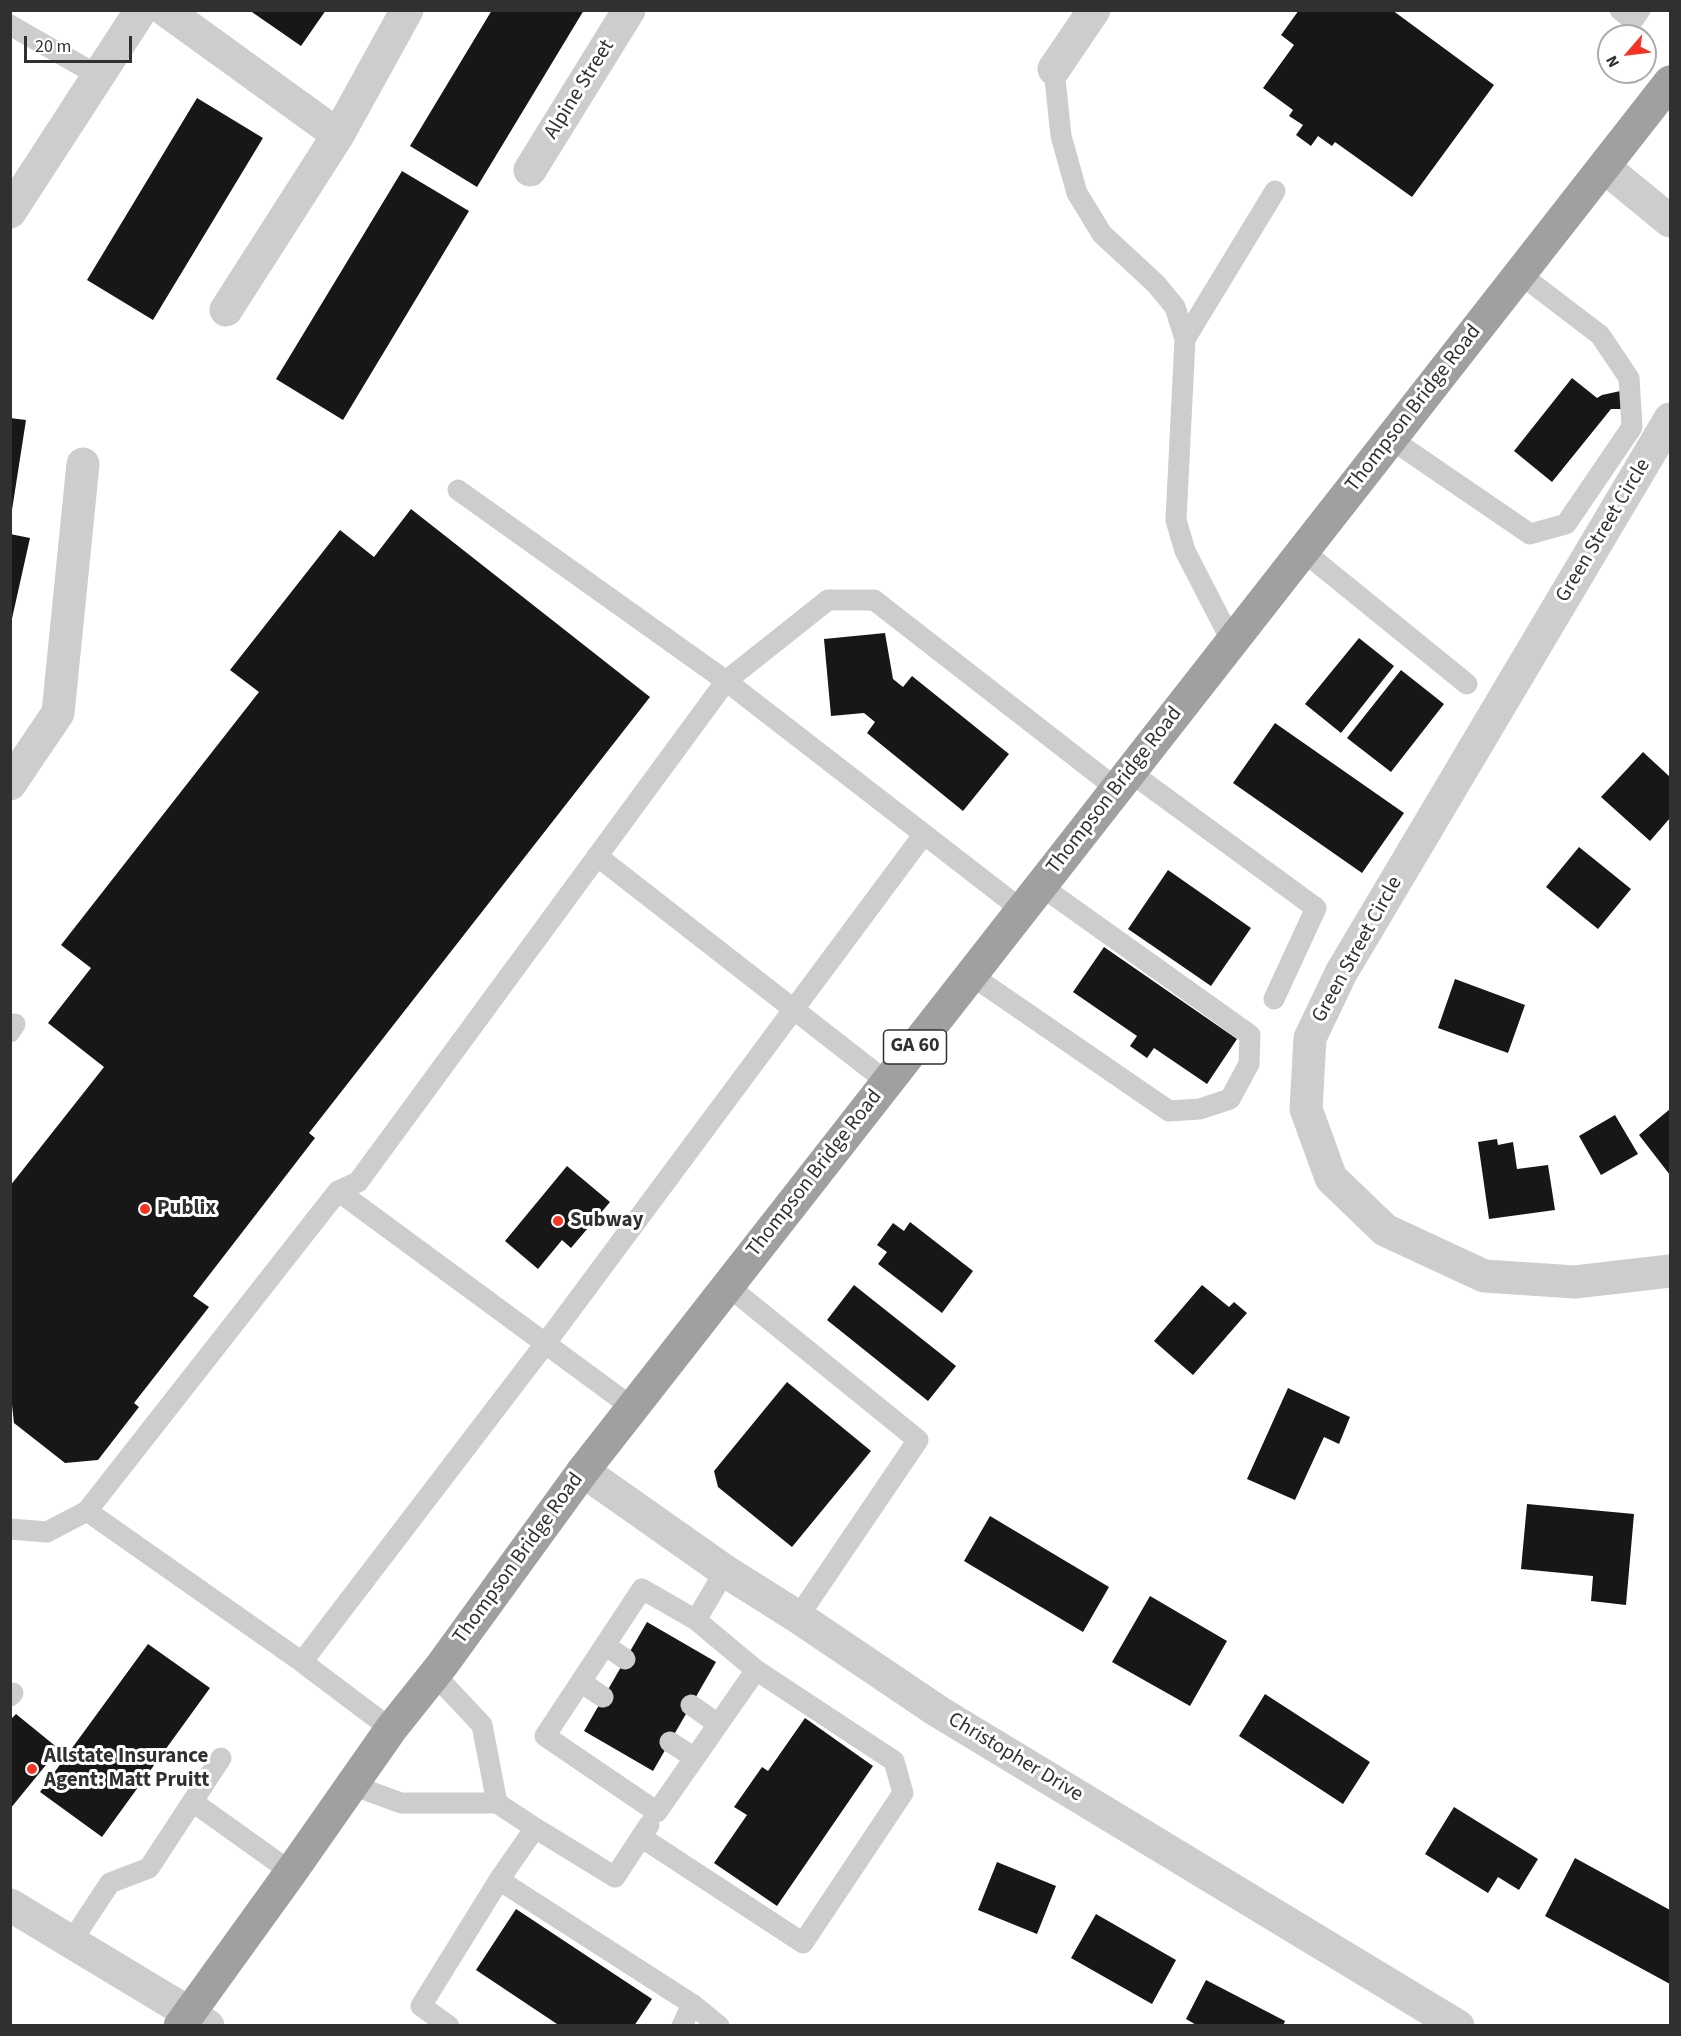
<!DOCTYPE html>
<html>
<head>
<meta charset="utf-8">
<style>
  body { margin:0 }
  #map { position:relative; width:1681px; height:2036px; overflow:hidden; background:#fff; font-family:"Source Sans 3",sans-serif }
  canvas { display:block }
  .frame { position:absolute; inset:0; border:12px solid #303030; pointer-events:none }
  .north { position:absolute; left:1597px; top:24px; width:60px; height:60px; box-sizing:border-box; background:#fff; border:2px solid #acacac; border-radius:50%; rotate:242deg; font-size:16px; font-weight:700; line-height:24px; text-align:center; color:#303030 }
  .north::after { content:''; display:block; margin:auto; width:21px; height:27px; background:#f63323; clip-path:polygon(50% 0,100% 100%,50% 72%,0 100%) }
  .scale { position:absolute; left:24px; top:36px; width:108px; height:27px; box-sizing:border-box; border:3px solid #303030; border-top:0; padding-left:8px; font-size:18px; line-height:21px; white-space:nowrap; color:#303030; -webkit-text-stroke:4px #fff; paint-order:stroke }
</style>
</head>
<body>
<div id="map">
<canvas width="1681" height="2036"></canvas>
<div class="frame"></div>
<div class="north">N</div>
<div class="scale">20 m</div>
</div>
<script>
const context = document.querySelector('canvas').getContext('2d');
context.lineJoin = 'round';
function fill(path, color) { context.fillStyle = color; context.fill(path, 'evenodd'); }
const shape = rows => new Path2D(rows.map(r => 'M' + r).join(''));
function trace(path, color, width, dash) { context.strokeStyle = color; context.lineWidth = width; context.lineCap = dash ? 'butt' : 'round'; context.setLineDash(dash || []); context.stroke(path); }
function drawText(font, color, halo, rows, align = 'center') {
  context.font = font + ' "Source Sans 3",sans-serif'; context.lineWidth = 6; context.setLineDash([]); context.textBaseline = 'middle'; context.strokeStyle = halo; context.fillStyle = color; for (const [text, x, y, turn = 0] of rows) {
    context.save(); context.translate(x, y); context.rotate((+turn || 0) * Math.PI / 180); context.textAlign = isNaN(turn) ? turn : align; if (halo) context.strokeText(text, 0, 0); context.fillText(text, 0, 0); context.restore();
  }
}
fill(shape([
  [249,10,326,10,301,46],
  [492,10,584,10,477,187,410,146],
  [1299,10,1392,10,1494,85,1412,197,1335,142,1332,146,1318,136,1311,146,1296,135,1303,125,1289,116,1293,110,1263,88,1294,45,1281,35],
  [197,98,263,138,153,320,87,280],
  [402,171,469,211,343,420,276,379],
  [1572,378,1597,398,1602,395,1625,390,1625,409,1611,409,1552,482,1514,451],
  [10,418,26,420,12,510,10,510],
  [411,509,650,697,309,1133,315,1138,193,1296,209,1307,134,1403,139,1407,98,1460,65,1463,14,1423,12,1405,10,1407,10,1186,104,1067,48,1023,91,968,61,945,259,692,230,670,340,530,374,557],
  [10,534,30,538,11,623,10,623],
  [885,633,893,679,903,687,912,676,1009,754,963,811,867,733,875,722,864,713,831,716,824,639],
  [1359,638,1394,666,1341,733,1305,704],
  [1401,670,1444,704,1391,772,1347,738],
  [1275,723,1404,813,1362,873,1233,783],
  [1643,752,1670,777,1670,818,1650,841,1601,797],
  [1579,847,1631,889,1598,929,1546,887],
  [1168,870,1251,928,1211,986,1128,929],
  [1104,947,1237,1039,1207,1084,1154,1048,1147,1058,1130,1046,1137,1036,1073,992],
  [1455,979,1525,1005,1508,1053,1438,1028],
  [1670,1109,1670,1175,1639,1135],
  [1615,1115,1638,1154,1601,1175,1579,1136],
  [1497,1139,1498,1145,1513,1142,1517,1169,1548,1165,1555,1210,1489,1219,1478,1142],
  [567,1166,610,1202,571,1248,562,1240,538,1269,505,1241],
  [910,1222,973,1271,942,1313,878,1264,887,1252,877,1245,893,1223,904,1231],
  [854,1285,956,1366,928,1401,827,1320],
  [1202,1285,1229,1307,1234,1302,1247,1313,1193,1375,1154,1341],
  [787,1382,871,1451,792,1547,718,1487,714,1471],
  [1288,1388,1350,1417,1339,1444,1324,1437,1295,1500,1247,1479],
  [1527,1504,1634,1514,1626,1605,1591,1601,1593,1576,1521,1569],
  [990,1516,1109,1587,1083,1632,964,1561],
  [1150,1596,1227,1641,1190,1706,1112,1662],
  [647,1622,716,1662,653,1771,584,1731],
  [148,1644,210,1688,102,1837,40,1792],
  [1265,1694,1370,1762,1343,1804,1239,1736],
  [16,1714,59,1749,10,1809,10,1720],
  [805,1718,873,1766,777,1906,714,1863,747,1815,734,1807,762,1767,768,1771],
  [1454,1807,1538,1859,1519,1890,1498,1877,1488,1893,1425,1854],
  [1575,1858,1670,1910,1670,1984,1545,1916],
  [997,1862,1056,1886,1037,1934,978,1910],
  [516,1909,652,1999,634,2026,560,2026,476,1970],
  [1096,1914,1176,1960,1152,2004,1071,1958],
  [1206,1980,1285,2021,1283,2026,1198,2026,1186,2019]
]), '#171717');
trace(shape([
  [1620,10,1633,20,1640,10],
  [10,25,99,76],
  [1054,69,1061,136,1077,193,1102,234,1156,284,1175,307,1185,339,1176,520,1185,551,1232,642],
  [1185,339,1275,191],
  [1391,439,1530,534,1566,524,1632,427,1629,378,1600,335,1520,274],
  [458,490,726,681,828,600,874,600,1117,789],
  [1303,551,1467,684],
  [1130,772,1316,908,1274,999],
  [597,856,887,1082],
  [971,975,1169,1111,1200,1109,1230,1099,1249,1064,1250,1035,1041,886],
  [10,1032,15,1024],
  [338,1191,633,1408],
  [728,1286,918,1440,798,1617],
  [87,1511,302,1662,391,1729],
  [10,1529,47,1532,87,1511,338,1191,358,1182,726,681,1022,910],
  [642,1589,696,1620,756,1670,657,1812,545,1736,642,1589],
  [696,1620,725,1571],
  [605,1645,625,1659],
  [302,1662,545,1344,924,834],
  [435,1675,482,1725,497,1803],
  [581,1682,603,1697],
  [10,1696,13,1693],
  [691,1705,718,1724],
  [670,1742,695,1758],
  [352,1785,401,1803,497,1803,535,1828,499,1880,421,2006,449,2026],
  [193,1802,291,1872],
  [535,1828,615,1877,649,1825],
  [641,1837,803,1943,903,1793,894,1761,756,1670],
  [499,1880,692,2004,719,2026],
  [71,1942,110,1883,149,1868,221,1758],
  [682,2026,692,2004]
]), '#cdcdcd', 21);
trace(shape([
  [165,10,338,135,226,310],
  [1054,69,1094,10],
  [338,135,407,10],
  [1604,167,1670,221],
  [530,170,629,10],
  [10,212,141,10],
  [1670,419,1341,973,1310,1038,1306,1109,1331,1178,1385,1230,1484,1276,1575,1282,1670,1271],
  [10,784,58,713,83,464],
  [583,1471,725,1571,798,1617,939,1712,1458,2026],
  [189,2013,208,2026]
]), '#cdcdcd', 33);
trace(shape([
  [10,1905,189,2013]
]), '#cdcdcd', 33);
trace(shape([
  [180,2026,291,1872,391,1729,442,1665,583,1471,1670,82]
]), '#a0a0a0', 33);
for (const [x, y, r, color] of [
  [145,1209,6,"#f63323"],
  [558,1221,6,"#f63323"],
  [32,1769,6,"#f63323"]
]) { const dot = new Path2D(); dot.arc(x, y, r, 0, 2 * Math.PI); context.fillStyle = color; context.fill(dot); trace(dot, '#fff', 2); }
for (const [x, y, w] of [
  [915,1047,63]
]) { const box = new Path2D(); box.roundRect(x - w / 2, y - 17, w, 34, 4.5); context.fillStyle = '#fff'; context.fill(box); trace(box, '#303030', 1.5); }
drawText('bold 20px', '#303030', null, [
  ["GA 60",915,1047]
]);
drawText('21px', '#303030', '#fff', [
  ["Alpine Street",580,90,-58],
  ["Thompson Bridge Road",1414,409,-52],
  ["Green Street Circle",1604,531,-59],
  ["Thompson Bridge Road",1115,791,-52],
  ["Green Street Circle",1358,950,-61],
  ["Thompson Bridge Road",815,1174,-52],
  ["Thompson Bridge Road",519,1559,-54],
  ["Christopher Drive",1015,1758,31]
]);
drawText('bold 21px', '#303030', '#fff', [
  ["Publix",157,1209],
  ["Subway",570,1221],
  ["Allstate Insurance",44,1757],
  ["Agent: Matt Pruitt",44,1781]
], 'left');
</script>
</body>
</html>
